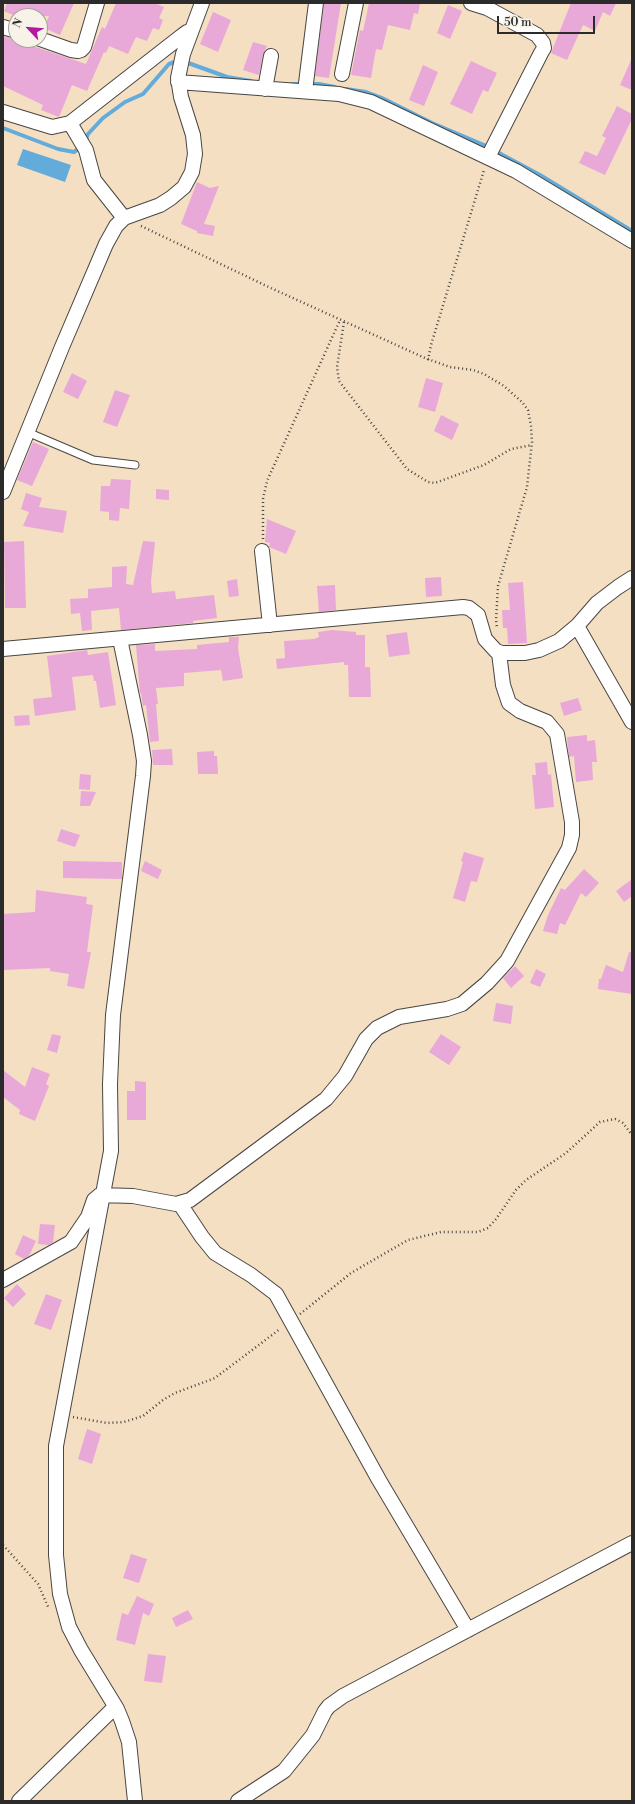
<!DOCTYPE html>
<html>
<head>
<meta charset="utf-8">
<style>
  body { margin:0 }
  #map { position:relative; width:635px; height:1804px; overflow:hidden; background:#f4dfc3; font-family:"Libre Bodoni",serif }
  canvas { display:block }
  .frame { position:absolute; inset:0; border:4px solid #2b2b2b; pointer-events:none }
  .north { position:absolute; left:8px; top:8px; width:40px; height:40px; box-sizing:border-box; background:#f7f3e8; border:1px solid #a5a39c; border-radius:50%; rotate:296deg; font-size:11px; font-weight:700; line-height:16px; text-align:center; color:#2b2b2b }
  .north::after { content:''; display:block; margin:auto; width:14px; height:18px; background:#b5179e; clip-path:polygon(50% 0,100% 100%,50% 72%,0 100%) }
  .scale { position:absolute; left:497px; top:16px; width:98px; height:18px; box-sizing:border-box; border:2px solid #2b2b2b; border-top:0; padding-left:5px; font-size:12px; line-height:14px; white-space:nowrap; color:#2b2b2b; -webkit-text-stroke:3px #f7f3e8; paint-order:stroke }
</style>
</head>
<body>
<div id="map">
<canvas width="635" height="1804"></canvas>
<div class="frame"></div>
<div class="north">N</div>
<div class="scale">50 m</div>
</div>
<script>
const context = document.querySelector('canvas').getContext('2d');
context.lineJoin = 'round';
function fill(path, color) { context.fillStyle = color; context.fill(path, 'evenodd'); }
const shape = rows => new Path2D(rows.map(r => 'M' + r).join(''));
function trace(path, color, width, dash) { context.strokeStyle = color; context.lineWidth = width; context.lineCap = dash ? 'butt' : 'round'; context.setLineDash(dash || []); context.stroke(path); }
fill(shape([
  [23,149,71,165,65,182,17,165]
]), '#63abda');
trace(shape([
  [292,84,319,84,335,87],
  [346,89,366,92,382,98,432,123,484,145,540,175,632,231],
  [3,128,58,149,74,152,81,147],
  [85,142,88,134,103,118,125,102,143,94,169,64,180,60,227,77,251,81]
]), '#63abda', 4);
fill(shape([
  [7,3,74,3,60,35,44,28,49,16,16,16,16,22,13,21,15,16,4,11],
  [116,3,154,3,164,7,159,18,163,20,159,30,153,28,147,41,136,37,128,54,109,46,106,53,104,52,87,91,72,85,59,117,41,110,43,105,3,86,3,36,86,64,102,27,105,29],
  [324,3,341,3,329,78,315,76],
  [369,3,420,3,418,14,414,13,410,30,388,25,382,50,376,49,371,78,351,75,360,30,363,31],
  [571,3,616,3,610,16,603,12,595,31,583,25,567,60,551,53],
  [448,5,462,11,450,39,437,33],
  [213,12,231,20,218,52,200,44],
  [253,42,267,46,263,54,259,75,243,70],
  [632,58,632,90,620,85],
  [471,61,497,73,488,92,483,90,472,114,450,104],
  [423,65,438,72,424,106,409,100],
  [617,106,632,114,632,119,605,175,579,163,585,151,597,156,606,138,602,136],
  [197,182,210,188,219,186,204,224,215,226,213,236,197,233,197,231,181,224],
  [72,373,87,381,78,399,63,392],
  [426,378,443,383,435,412,418,407],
  [115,390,130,395,117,427,103,422],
  [441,415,459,424,452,440,434,431],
  [33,442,49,449,32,486,17,480],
  [111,479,131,480,129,509,120,508,119,521,109,520,109,512,100,511,101,486,110,486],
  [156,489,169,490,169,500,156,499],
  [26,493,42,498,39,507,67,511,63,533,23,526,29,512,21,509],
  [267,519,296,531,286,554,269,547,270,543,265,542],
  [24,541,26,608,5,608,4,542],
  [143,541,155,542,151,581,152,593,175,591,176,599,214,595,217,618,193,621,193,623,121,630,119,608,91,611,92,630,82,631,80,613,71,614,70,599,88,598,88,589,112,587,112,567,127,566,126,584,133,585],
  [441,577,442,596,426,597,425,578],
  [237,579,239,596,229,597,227,581],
  [523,582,527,643,508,644,507,628,503,628,502,610,510,610,508,583],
  [335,585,336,610,319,612,317,586],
  [332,630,356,632,356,635,365,635,365,667,370,667,371,697,349,697,348,665,344,665,344,662,277,669,276,659,285,658,284,641,314,639,319,637,318,632],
  [407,632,410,654,389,657,386,635],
  [229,637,239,637,238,648,243,678,223,681,221,670,184,673,184,686,156,688,158,704,156,704,159,741,150,742,146,705,143,706,141,693,140,693,136,645,155,644,155,651,197,649,197,645,229,642],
  [87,650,88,655,108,652,116,705,100,708,96,681,94,681,93,675,72,677,76,710,35,716,33,699,52,697,47,656],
  [578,698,582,710,564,716,560,703],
  [29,715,30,725,15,726,14,716],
  [587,735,587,741,595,740,597,762,592,762,593,780,576,782,574,756,569,757,567,737],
  [172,749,173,765,153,765,152,750],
  [214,751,214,756,217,756,218,774,198,774,197,752],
  [547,762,548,775,551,774,554,807,535,809,532,775,536,775,535,763],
  [80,774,91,775,90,790,79,789],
  [81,791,96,792,90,806,80,806],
  [61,829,80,835,75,847,57,841],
  [464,852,484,858,477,882,471,881,465,902,453,898,463,862,461,861],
  [63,861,122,862,122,879,63,878],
  [145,861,162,870,158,879,141,871],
  [584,869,599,883,586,897,581,893,565,925,560,923,557,934,543,931,548,915,561,888,565,890],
  [632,879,632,896,624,902,616,891],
  [36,890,87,897,86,904,93,905,87,952,91,952,84,989,67,986,69,974,50,971,50,968,3,970,3,914,35,912],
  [629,952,632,952,632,994,598,989,599,979,601,979,606,965,623,972],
  [515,966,524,976,511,988,503,978],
  [536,969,546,974,540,987,530,983],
  [496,1003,513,1006,511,1024,493,1021],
  [52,1034,61,1036,57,1053,47,1050],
  [441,1034,461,1047,449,1065,429,1052],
  [32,1067,50,1074,46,1084,49,1086,35,1121,19,1114,20,1110,3,1097,3,1070,25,1087],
  [135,1081,146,1082,146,1120,127,1120,127,1091,135,1091],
  [40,1224,55,1225,53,1242,49,1245,38,1244],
  [23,1235,36,1241,29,1256,24,1259,15,1254],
  [17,1284,26,1294,13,1307,4,1298],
  [46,1294,62,1300,51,1330,34,1324],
  [87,1429,101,1434,92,1464,78,1459],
  [131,1554,147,1559,139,1583,123,1578],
  [137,1596,154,1604,149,1616,143,1613,135,1645,116,1640,122,1613,128,1615],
  [188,1610,193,1619,176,1627,172,1618],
  [148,1654,166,1656,162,1683,144,1681]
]), '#e8a8d8');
const service = shape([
  [27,432,93,460,135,465]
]);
const minor = shape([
  [471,3,487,8,537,35,543,43,544,48,541,53,488,157],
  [3,27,16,31],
  [40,39,71,50,78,51,81,50,84,47,97,3],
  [342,74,356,3],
  [178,82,339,94,371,102,516,171,632,241],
  [265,89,271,56],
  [305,91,316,3],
  [3,112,52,127,70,123,179,38,187,32,191,31],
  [70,123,86,150,94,180,124,218],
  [3,492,62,347,106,244,116,226,124,218,160,205,171,198,184,187,192,172,195,154,193,135,181,97,178,78,183,54,202,3],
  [262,551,270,625],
  [577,626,632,722],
  [120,639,140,735,144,761,143,776,113,1015,110,1084,111,1151,56,1446,56,1555,60,1594,69,1627,81,1650,117,1709,122,1721,129,1742,135,1801],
  [3,649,463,607,469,608,478,615,485,639,496,651,502,653,525,653,539,650,559,641,577,626,597,603,618,587,632,578],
  [181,1203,182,1207,202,1237,215,1253,251,1275,276,1294,379,1480,468,1630],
  [3,1280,71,1242,88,1217,94,1200,100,1195,133,1196,176,1204,190,1200,326,1099,345,1076,366,1039,377,1028,399,1017,447,1009,462,1004,487,983,507,961,569,848,572,835,572,822,557,734,547,722,520,711,509,703,503,685,499,653],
  [19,1801,115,1707],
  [238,1801,284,1771,313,1735,325,1711,329,1706,343,1696,632,1543]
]);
trace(service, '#494642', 9);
trace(minor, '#494642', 16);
trace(shape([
  [141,226,273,289,425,358,450,367,473,370,484,374,504,386,522,402,528,410,531,426,532,442,527,487,498,586,496,620,497,628],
  [344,322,337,367,339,381,407,469,428,482,435,483,484,465,511,449,532,445],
  [428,360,431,345,484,170],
  [263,539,263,499,267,481,340,320],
  [300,1314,351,1273,408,1240,441,1232,478,1232,488,1228,496,1219,516,1190,526,1180,566,1153,600,1122,615,1119,623,1123,632,1135],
  [73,1417,107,1423,124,1422,143,1416,163,1400,175,1393,215,1378,280,1329],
  [3,1545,38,1584,49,1609]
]), '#494642', 2.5, [1, 3]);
trace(service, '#fff', 7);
trace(minor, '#fff', 14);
</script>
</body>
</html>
